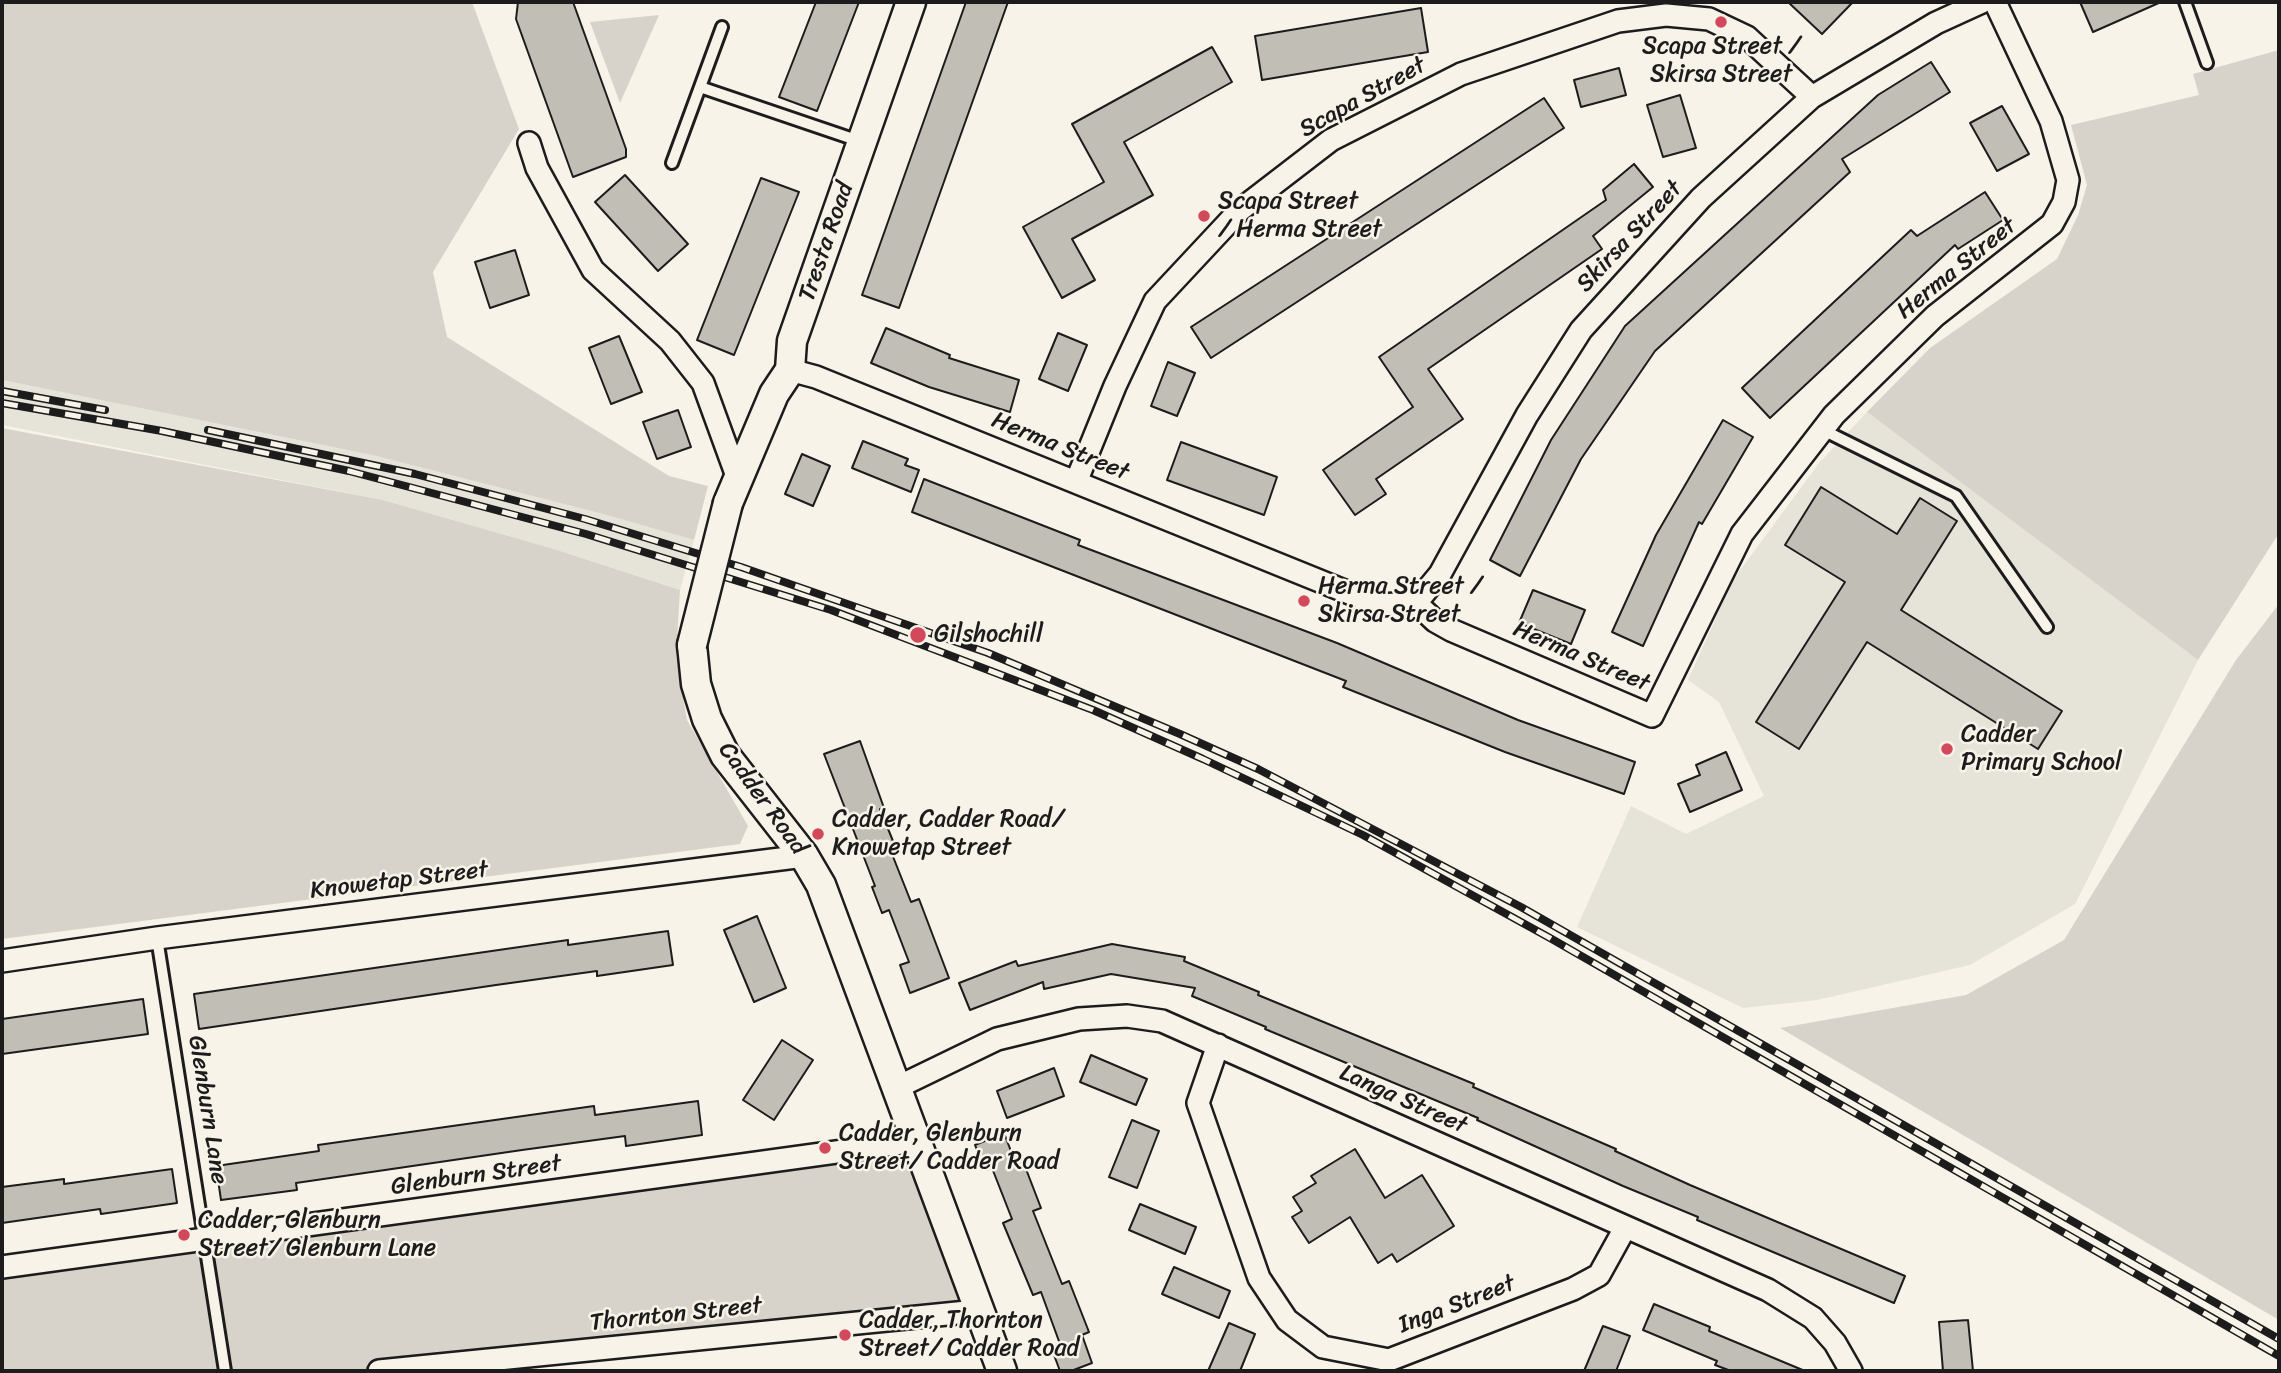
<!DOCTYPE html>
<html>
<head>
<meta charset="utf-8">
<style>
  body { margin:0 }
  #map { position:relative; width:2281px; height:1373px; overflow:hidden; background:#f7f3e8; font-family:Sriracha,sans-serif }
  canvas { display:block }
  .frame { position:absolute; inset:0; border:4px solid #1c1c1c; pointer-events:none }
</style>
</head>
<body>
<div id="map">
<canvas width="2281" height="1373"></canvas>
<div class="frame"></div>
</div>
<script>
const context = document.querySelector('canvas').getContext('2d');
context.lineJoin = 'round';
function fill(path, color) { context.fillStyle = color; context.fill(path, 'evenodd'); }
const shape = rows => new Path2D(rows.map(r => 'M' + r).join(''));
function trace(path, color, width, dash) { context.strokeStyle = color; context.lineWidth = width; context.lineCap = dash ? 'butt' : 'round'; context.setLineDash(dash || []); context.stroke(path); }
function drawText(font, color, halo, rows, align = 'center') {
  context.font = font + ' Sriracha,sans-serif'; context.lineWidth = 5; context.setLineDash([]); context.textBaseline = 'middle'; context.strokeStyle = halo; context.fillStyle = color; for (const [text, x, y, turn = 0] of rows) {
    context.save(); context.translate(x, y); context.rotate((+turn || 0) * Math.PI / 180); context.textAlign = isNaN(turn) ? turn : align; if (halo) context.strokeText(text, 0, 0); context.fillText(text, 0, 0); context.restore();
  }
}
fill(shape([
  [2,380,372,455,603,514,694,540,680,590,554,549,383,500,2,425],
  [1867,412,2198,660,2075,904,1970,965,1817,1000,1743,1008,1577,927,1631,806,1686,834,1764,796,1719,702,1688,680,1733,580,1819,463]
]), '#e6e3d9');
fill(shape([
  [2,2,472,2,519,129,433,272,447,337,669,476,708,486,694,540,603,514,372,455,2,380],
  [659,15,620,103,590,22],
  [2279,50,2279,533,2198,660,1867,412,1930,348,2057,259,2078,215,2087,185,2071,125,2199,95,2193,74],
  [2,428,383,500,554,549,680,590,676,656,687,720,748,826,740,844,2,939],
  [2279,604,2279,1320,1780,1028,1966,995,2064,940,2236,660],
  [911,1143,971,1305,354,1371,228,1371,210,1244],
  [206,1245,224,1371,2,1371,2,1272]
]), '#d7d3cb');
const building = shape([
  [518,2,573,2,626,149,626,157,573,177,516,19,518,2],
  [816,2,859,2,817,111,779,97,816,2],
  [966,2,1008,2,899,308,862,295,966,2],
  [1788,2,1853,2,1822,34,1788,2],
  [2080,2,2161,2,2093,32,2080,2],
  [1421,8,1428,52,1262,80,1255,36,1421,8],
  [1212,47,1232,82,1124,142,1153,195,1072,239,1095,280,1062,298,1023,227,1104,182,1072,124,1212,47],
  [1931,62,1950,92,1842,159,1850,172,1655,351,1581,459,1520,576,1490,560,1551,440,1625,326,1878,95,1931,62],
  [1619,68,1626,95,1581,107,1574,80,1619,68],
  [1680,95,1696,148,1663,157,1647,105,1680,95],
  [1544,98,1564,128,1211,358,1191,327,1544,98],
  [2002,106,2029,154,1997,171,1970,123,2002,106],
  [1634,164,1653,187,1593,236,1602,249,1428,369,1463,419,1376,479,1386,494,1355,515,1323,470,1413,407,1379,357,1606,200,1603,190,1634,164],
  [625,175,688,244,658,271,595,202,625,175],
  [761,178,799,192,734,355,697,340,761,178],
  [1985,192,2003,220,1958,249,1955,245,1770,418,1742,388,1911,230,1917,236,1985,192],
  [515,250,529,295,490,308,475,262,515,250],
  [886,328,950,355,949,358,1019,380,1010,412,929,387,871,363,886,328],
  [1058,333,1087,345,1068,391,1039,379,1058,333],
  [619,336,642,392,611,404,589,348,619,336],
  [1168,362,1195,373,1177,416,1151,406,1168,362],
  [678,410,691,447,657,459,643,422,678,410],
  [1723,420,1753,437,1702,524,1699,522,1643,646,1612,632,1656,535,1723,420],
  [863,441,908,459,905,465,919,470,911,492,852,468,863,441],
  [1181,442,1277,477,1264,515,1167,480,1181,442],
  [802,454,830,466,813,506,785,494,802,454],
  [924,479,1080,540,1078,545,1337,643,1518,720,1635,762,1624,794,1505,752,1343,687,1346,681,912,512,924,479],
  [1821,487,1897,534,1920,498,1957,521,1901,610,2062,711,2038,749,1867,642,1799,749,1756,722,1845,582,1785,545,1821,487],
  [1533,590,1585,610,1571,644,1519,623,1533,590],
  [860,741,884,808,880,809,895,846,890,849,911,902,919,899,949,978,910,993,900,965,909,962,889,910,882,913,872,887,875,886,824,754,860,741],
  [1726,752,1742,790,1690,812,1678,784,1700,775,1696,765,1726,752],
  [757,916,786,988,754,1002,724,930,757,916],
  [668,931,673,965,597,976,597,971,496,985,199,1029,194,994,568,940,568,945,668,931],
  [1112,944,1185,957,1184,961,1259,992,1258,995,1474,1084,1473,1087,1616,1149,1615,1151,1690,1185,1905,1276,1894,1303,1697,1220,1698,1217,1623,1186,1477,1120,1478,1118,1265,1029,1266,1027,1192,996,1195,988,1111,974,1044,989,1043,982,970,1010,959,983,1016,961,1018,966,1112,944],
  [143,999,148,1034,2,1054,2,1019,143,999],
  [782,1040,813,1060,774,1120,743,1100,782,1040],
  [1091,1055,1147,1079,1136,1105,1080,1082,1091,1055],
  [1054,1068,1064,1096,1007,1118,997,1091,1054,1068],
  [698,1101,702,1135,626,1146,625,1136,522,1150,296,1183,297,1190,221,1200,216,1166,319,1151,318,1145,594,1106,595,1115,698,1101],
  [1132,1120,1159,1131,1137,1188,1109,1177,1132,1120],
  [1004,1133,1014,1159,1021,1156,1041,1208,1033,1211,1062,1284,1069,1281,1089,1332,1082,1335,1092,1363,1071,1371,1060,1371,1051,1347,1060,1344,1041,1292,1033,1295,1003,1223,1012,1219,992,1168,985,1170,975,1145,1004,1133],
  [1355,1149,1385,1198,1422,1175,1454,1226,1397,1262,1392,1254,1378,1263,1350,1217,1309,1243,1292,1217,1302,1211,1293,1197,1316,1183,1311,1176,1355,1149],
  [172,1169,177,1203,101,1214,100,1209,2,1223,2,1187,64,1179,64,1184,172,1169],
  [1140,1204,1196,1227,1185,1254,1129,1230,1140,1204],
  [1174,1267,1230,1291,1219,1318,1162,1294,1174,1267],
  [1654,1304,1710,1327,1709,1331,1805,1371,1731,1371,1715,1365,1717,1361,1643,1330,1654,1304],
  [1968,1320,1973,1371,1943,1371,1939,1322,1968,1320],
  [1229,1323,1255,1334,1240,1371,1208,1371,1229,1323],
  [1603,1326,1630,1336,1616,1371,1584,1371,1603,1326]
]);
fill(building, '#c0beb5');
trace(building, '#1c1c1c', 2);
const service = shape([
  [2185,2,2207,63],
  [722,27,700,87,862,142],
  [672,163,700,87],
  [1823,430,1956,496,2047,627],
  [157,938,225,1371]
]);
const minor = shape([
  [529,143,537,168,593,270,670,341,703,383,738,479],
  [790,370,816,377,1379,605,1416,603,1440,574,1527,415,1581,330,1701,198,1812,97,1936,23,1982,2],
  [1076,482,1115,386,1155,301,1240,210,1331,140,1461,74,1618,21,1666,15,1709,19,1747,37,1812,97],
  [1416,603,1435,621,1451,630,1652,716,1742,534,1834,415,1935,316,2052,224,2064,202,2068,180,2051,121,1995,2],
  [2,961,157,938,804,856],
  [1218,1045,1198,1103,1259,1278,1287,1320,1323,1347,1389,1360,1573,1289,1599,1275,1625,1228],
  [898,1087,997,1039,1079,1019,1127,1016,1162,1021,1768,1290,1813,1318,1835,1343,1851,1371],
  [2,1267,916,1141],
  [379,1371,977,1311]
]);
const tertiary = shape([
  [728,503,774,394,790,370,792,341,911,2],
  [692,645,696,684,707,719,725,755,804,856,821,885,1002,1371]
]);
trace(service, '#1c1c1c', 16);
trace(minor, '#1c1c1c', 26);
trace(tertiary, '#1c1c1c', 33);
trace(service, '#f7f3e8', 10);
trace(minor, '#f7f3e8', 21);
trace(tertiary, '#f7f3e8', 28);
const rail = shape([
  [2,391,105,410],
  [2,403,162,431,349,471,586,534,831,610,1093,710,1203,759,1363,835,1550,938,2279,1356],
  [208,430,415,474,585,519,741,567,988,653,1180,734,1258,769,1521,907,2279,1339]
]);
trace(rail, '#1c1c1c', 8);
trace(rail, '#f7f3e8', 5, [16]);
const tertiaryBridge = shape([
  [692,645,728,503]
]);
trace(tertiaryBridge, '#1c1c1c', 33, []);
trace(tertiaryBridge, '#f7f3e8', 28);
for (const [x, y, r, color] of [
  [1721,22,7,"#d1495b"],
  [1204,216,7,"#d1495b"],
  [1304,601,7,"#d1495b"],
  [918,635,9,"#d1495b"],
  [1947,749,7,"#d1495b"],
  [818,834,7,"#d1495b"],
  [825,1148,7,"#d1495b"],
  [184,1235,7,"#d1495b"],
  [845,1335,7,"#d1495b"]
]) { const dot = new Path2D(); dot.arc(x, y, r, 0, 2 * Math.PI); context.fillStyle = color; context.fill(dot); trace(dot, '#f7f3e8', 2.5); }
drawText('24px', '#1c1c1c', '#f7f3e8', [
  ["Scapa Street /",1721,47,"center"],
  ["Skirsa Street",1721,75,"center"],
  ["Scapa Street",1218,202],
  ["/ Herma Street",1218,230],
  ["Herma Street /",1318,587],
  ["Skirsa Street",1318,615],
  ["Gilshochill",934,635],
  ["Cadder",1961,735],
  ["Primary School",1961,763],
  ["Cadder, Cadder Road/",832,820],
  ["Knowetap Street",832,848],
  ["Cadder, Glenburn",839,1134],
  ["Street/ Cadder Road",839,1162],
  ["Cadder, Glenburn",198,1221],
  ["Street/ Glenburn Lane",198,1249],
  ["Cadder, Thornton",859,1321],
  ["Street/ Cadder Road",859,1349]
], 'left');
drawText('24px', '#1c1c1c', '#f7f3e8', [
  ["Scapa Street",1363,98,-29],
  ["Skirsa Street",1630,237,-47],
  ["Tresta Road",827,242,-71],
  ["Herma Street",1957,269,-39],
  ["Herma Street",1060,447,22],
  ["Herma Street",1581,657,23],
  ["Cadder Road",762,799,54],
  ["Knowetap Street",399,881,-7],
  ["Langa Street",1403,1100,24],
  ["Glenburn Lane",207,1110,81],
  ["Glenburn Street",476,1176,-8],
  ["Inga Street",1457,1305,-21],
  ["Thornton Street",676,1315,-6]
]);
</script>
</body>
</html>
